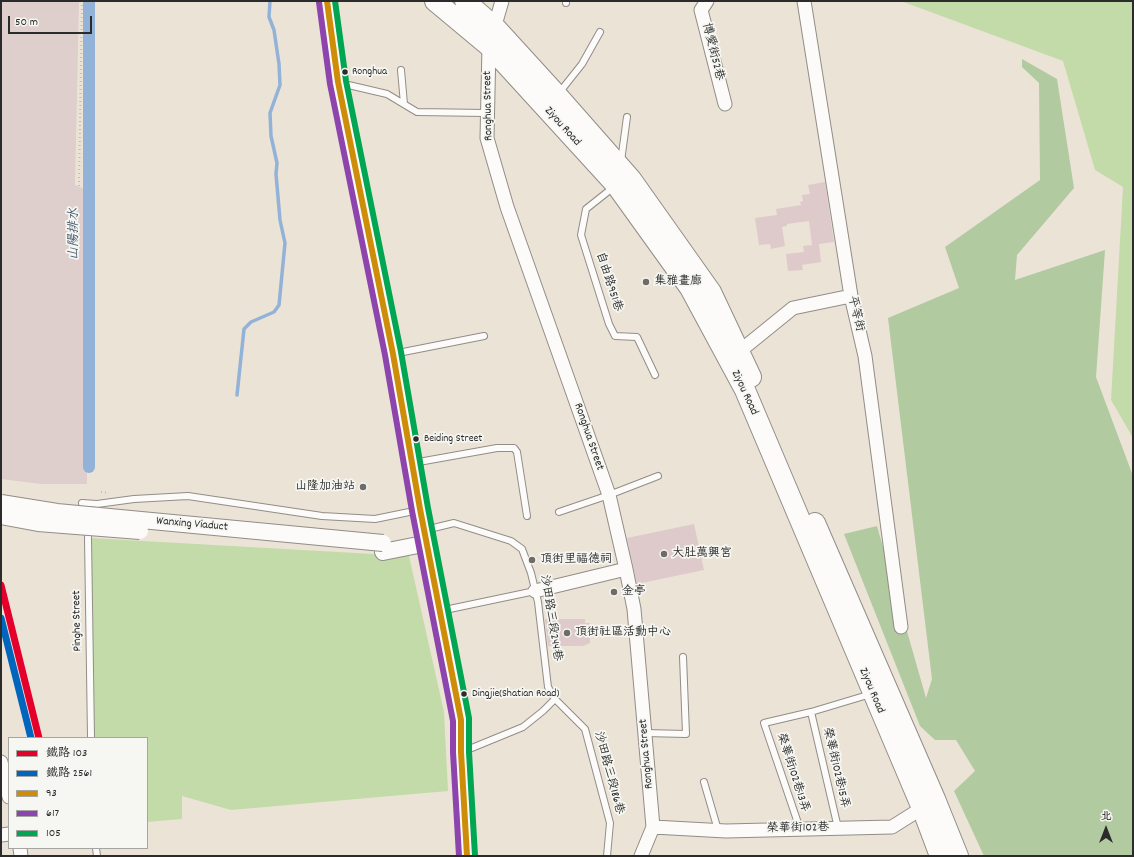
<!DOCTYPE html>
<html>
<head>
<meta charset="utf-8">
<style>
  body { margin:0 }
  #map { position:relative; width:1134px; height:857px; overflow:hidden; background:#ece3d7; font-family:Dekko,"LXGW WenKai TC",sans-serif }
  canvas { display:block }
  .frame { position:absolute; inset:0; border:2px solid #2b2b2b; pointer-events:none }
  .legend { position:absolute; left:8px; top:737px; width:140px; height:112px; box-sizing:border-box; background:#f6f6f2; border:1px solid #a5a5a2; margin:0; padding:5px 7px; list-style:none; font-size:12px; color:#2b2b2b }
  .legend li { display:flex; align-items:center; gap:8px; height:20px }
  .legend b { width:20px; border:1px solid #a5a5a2 }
  .north { position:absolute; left:1086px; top:809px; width:40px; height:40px; -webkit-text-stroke:3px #f6f6f2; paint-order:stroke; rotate:0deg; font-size:11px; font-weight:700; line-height:16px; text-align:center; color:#2b2b2b }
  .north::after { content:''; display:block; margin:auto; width:14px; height:18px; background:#2b2b2b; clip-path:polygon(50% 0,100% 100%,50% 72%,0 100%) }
  .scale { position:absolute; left:8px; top:16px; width:84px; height:18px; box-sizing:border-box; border:2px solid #2b2b2b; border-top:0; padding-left:5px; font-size:12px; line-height:14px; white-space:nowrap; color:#2b2b2b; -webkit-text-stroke:3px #f6f6f2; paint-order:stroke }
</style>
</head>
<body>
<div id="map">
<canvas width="1134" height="857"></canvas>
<div class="frame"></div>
<ul class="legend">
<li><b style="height:5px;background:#e4002b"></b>鐵路 103</li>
<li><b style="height:5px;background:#0065bd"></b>鐵路 2561</li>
<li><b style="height:5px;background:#ce8d09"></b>93</li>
<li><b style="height:5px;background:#8e44ad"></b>617</li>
<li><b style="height:5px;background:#00a651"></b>105</li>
</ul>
<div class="north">北</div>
<div class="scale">50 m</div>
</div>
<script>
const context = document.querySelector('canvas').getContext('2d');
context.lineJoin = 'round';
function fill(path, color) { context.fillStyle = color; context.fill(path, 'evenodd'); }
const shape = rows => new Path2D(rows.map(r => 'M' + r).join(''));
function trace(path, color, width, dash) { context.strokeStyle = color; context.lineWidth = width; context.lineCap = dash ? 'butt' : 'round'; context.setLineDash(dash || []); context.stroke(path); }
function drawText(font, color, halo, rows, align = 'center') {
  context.font = font + ' Dekko,"LXGW WenKai TC",sans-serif'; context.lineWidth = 3.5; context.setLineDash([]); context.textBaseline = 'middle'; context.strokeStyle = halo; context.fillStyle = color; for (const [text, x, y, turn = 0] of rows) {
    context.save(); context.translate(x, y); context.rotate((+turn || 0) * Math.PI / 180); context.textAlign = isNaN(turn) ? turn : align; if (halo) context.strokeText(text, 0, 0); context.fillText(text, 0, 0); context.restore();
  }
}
fill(shape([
  [1,1,79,1,75,185,89,191,87,484,41,484,1,479]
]), '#decfcd');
fill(shape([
  [901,1,1133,1,1133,438,1111,400,1123,187,1095,170,1063,61],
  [90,538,409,556,444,712,448,791,231,810,182,796,182,819,147,822,147,738,92,738]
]), '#c3dba9');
fill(shape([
  [1022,59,1057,79,1074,188,1017,255,1015,280,1105,250,1096,377,1133,476,1133,856,984,856,954,791,975,771,956,740,935,740,920,726,844,534,877,526,926,698,932,679,888,318,959,288,945,247,1040,180,1039,83,1022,67]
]), '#b1ca9f');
trace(shape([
  [237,395,244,329,251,322,274,312,279,305,285,243,280,220,276,174,277,163,271,136,270,113,280,85,279,64,274,30,269,17,270,1]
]), '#92b3d7', 3.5);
trace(shape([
  [89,467,89,1]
]), '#92b3d7', 12);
fill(shape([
  [825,182,834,242,819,244,821,262,802,265,803,270,788,271,786,254,804,252,803,246,812,245,809,221,787,224,787,226,782,227,785,246,771,249,770,244,759,245,755,218,777,215,776,209,801,205,800,202,803,201,802,195,810,194,808,185],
  [694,524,704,570,637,584,627,538],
  [545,619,585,619,585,623,590,623,590,643,583,646,548,646]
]), '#decacb');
const service = shape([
  [566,1,566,3],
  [401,70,404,104],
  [340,83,387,94,417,112,486,113],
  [559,93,582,64,600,32],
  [621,161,627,117],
  [615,186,586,209,581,235,609,324,615,336,637,337,655,375],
  [393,354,484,336],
  [413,463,497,448,514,448,517,452,527,516],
  [82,503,97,504,134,499,188,496,322,516,375,519,419,510],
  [559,512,609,495,658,476],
  [89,528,88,538,91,738],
  [425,530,454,523,511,541,522,549,531,573,538,602,548,687,555,699,585,729,610,823,607,856],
  [440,611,535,591],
  [811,712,838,828],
  [645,733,686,734,683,657],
  [462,752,523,727,543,711,555,699],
  [704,782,718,830],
  [800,829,764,723,811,712,871,694],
  [96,848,97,856]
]);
const minor = shape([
  [502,1,489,46,487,138,507,207,609,495,626,569,634,609,653,827,641,856],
  [707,1,701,10,725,104],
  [804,1,851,296,865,356,901,627],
  [740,351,793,308,851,296],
  [535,591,626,569],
  [1,762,9,797],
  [653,827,726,831,892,827,927,805],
  [1,835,9,834],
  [20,848,21,856]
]);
const tertiary = shape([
  [327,1,338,82,393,354,420,509,461,720,461,752,467,856],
  [383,552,428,543]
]);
const primary = shape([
  [435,1,489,46,616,185,690,288,745,390,922,808,940,856],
  [465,1,494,26,557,95,631,179,711,292,751,377],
  [815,523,935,799,958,856]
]);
trace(service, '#918d87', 8);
trace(minor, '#918d87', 15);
trace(tertiary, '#918d87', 18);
trace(primary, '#918d87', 22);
trace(shape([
  [79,186,82,1],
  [101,492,109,493]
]), '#bdbcba', 2, [1, 3]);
trace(service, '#fcfbf9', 6);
trace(minor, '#fcfbf9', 13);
trace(tertiary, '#fcfbf9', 16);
trace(primary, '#fcfbf9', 20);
const tertiaryBridge = shape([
  [1,503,57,512,383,543],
  [1,516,38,523,140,531]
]);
trace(tertiaryBridge, '#918d87', 18, []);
trace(tertiaryBridge, '#fcfbf9', 16);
trace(shape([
  [327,1,338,82,393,354,420,509,461,720,461,752,467,856]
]), '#ce8d09', 6);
trace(shape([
  [319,2,330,84,385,355,412,511,453,721,453,752,459,856]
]), '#8e44ad', 6);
trace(shape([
  [335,1,346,81,401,352,428,508,469,718,469,752,475,856]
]), '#00a651', 6);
trace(shape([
  [1,585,39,738]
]), '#e4002b', 7);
trace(shape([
  [1,618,31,738]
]), '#0065bd', 7);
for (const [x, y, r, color] of [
  [345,72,3.5,"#2b2b2b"],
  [646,282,4,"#6f6b67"],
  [416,439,3.5,"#2b2b2b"],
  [363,487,4,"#6f6b67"],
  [664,554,4,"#6f6b67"],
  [532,560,4,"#6f6b67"],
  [614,592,4,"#6f6b67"],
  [567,633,4,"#6f6b67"],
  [464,694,3.5,"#2b2b2b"]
]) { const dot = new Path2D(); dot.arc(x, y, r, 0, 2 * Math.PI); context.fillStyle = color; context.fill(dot); trace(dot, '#f6f6f2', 1.5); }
drawText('11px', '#2b2b2b', '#f6f6f2', [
  ["Ronghua",352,72],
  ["Beiding Street",424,439],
  ["Dingjie(Shatian Road)",472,694]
], 'left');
drawText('12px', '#2b2b2b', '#f6f6f2', [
  ["博愛街52巷",712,52,76],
  ["Ronghua Street",489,106,-91],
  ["Ziyou Road",562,127,48],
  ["自由路951巷",608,282,72],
  ["平等街",855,314,77],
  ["Ziyou Road",744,393,65],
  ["Ronghua Street",588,437,71],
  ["Wanxing Viaduct",192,525,5],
  ["沙田路三段244巷",550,618,81],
  ["Pinghe Street",78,621,-91],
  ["Ziyou Road",871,691,67],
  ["Ronghua Street",647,754,-95],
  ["榮華街102巷15弄",835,768,77],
  ["沙田路三段186巷",608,773,75],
  ["榮華街102巷13弄",792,773,72],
  ["榮華街102巷",798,829,-1]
]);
drawText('12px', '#2b2b2b', '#f6f6f2', [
  ["集雅畫廊",654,282],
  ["山隆加油站",355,487,"right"],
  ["大肚萬興宮",672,554],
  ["頂街里福德祠",540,560],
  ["金亭",622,592],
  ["頂街社區活動中心",575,633]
], 'left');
drawText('italic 13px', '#455970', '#f6f6f2', [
  ["山陽排水",75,234,-90]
]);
</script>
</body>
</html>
